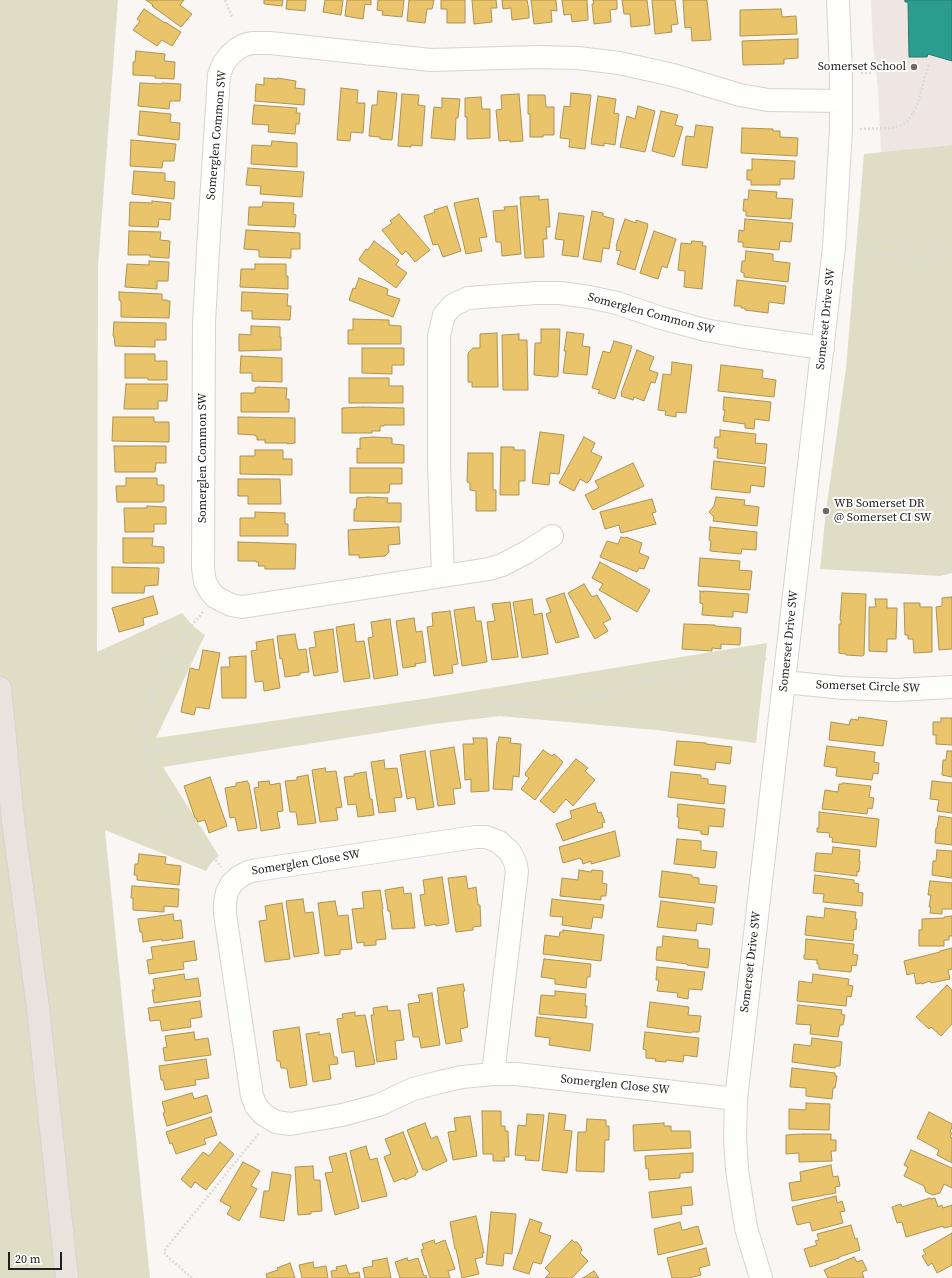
<!DOCTYPE html>
<html>
<head>
<meta charset="utf-8">
<style>
  body { margin:0 }
  #map { position:relative; width:952px; height:1278px; overflow:hidden; background:#f9f6f4; font-family:"Source Serif 4",serif }
  canvas { display:block }
  .scale { position:absolute; left:8px; top:1252px; width:54px; height:18px; box-sizing:border-box; border:2px solid #222020; border-top:0; padding-left:5px; font-size:12px; line-height:14px; white-space:nowrap; color:#222020; -webkit-text-stroke:3px #fff; paint-order:stroke }
</style>
</head>
<body>
<div id="map">
<canvas width="952" height="1278"></canvas>
<div class="scale">20 m</div>
</div>
<script>
const context = document.querySelector('canvas').getContext('2d');
context.lineJoin = 'round';
function fill(path, color) { context.fillStyle = color; context.fill(path, 'evenodd'); }
const shape = rows => new Path2D(rows.map(r => 'M' + r).join(''));
function trace(path, color, width, dash) { context.strokeStyle = color; context.lineWidth = width; context.lineCap = dash ? 'butt' : 'round'; context.setLineDash(dash || []); context.stroke(path); }
function drawText(font, color, halo, rows, align = 'center') {
  context.font = font + ' "Source Serif 4",serif'; context.lineWidth = 4; context.setLineDash([]); context.textBaseline = 'middle'; context.strokeStyle = halo; context.fillStyle = color; for (const [text, x, y, turn = 0] of rows) {
    context.save(); context.translate(x, y); context.rotate((+turn || 0) * Math.PI / 180); context.textAlign = isNaN(turn) ? turn : align; if (halo) context.strokeText(text, 0, 0); context.fillText(text, 0, 0); context.restore();
  }
}
fill(shape([
  [871,0,952,0,952,145,881,153,878,88,873,46]
]), '#eee6e3');
fill(shape([
  [0,0,118,0,98,267,97,652,182,613,193,626,205,635,156,738,430,698,767,643,756,743,656,730,500,716,434,724,163,767,219,856,211,863,206,871,105,830,150,1278,0,1278],
  [952,145,952,573,940,576,820,569,826,511,846,368,864,154]
]), '#dfddc6');
const homes = shape([
  [146,0,184,0,180,5,192,14,181,27,152,6,153,5,146,0],
  [264,0,283,0,282,6,264,4,264,0],
  [287,0,306,0,305,11,286,9,287,0],
  [325,0,343,0,341,15,323,12,325,0],
  [347,0,371,0,371,5,365,4,363,19,345,16,347,0],
  [378,0,404,0,402,17,382,15,383,11,377,10,378,0],
  [409,0,434,0,432,9,427,9,425,23,407,21,409,0],
  [441,0,465,0,465,23,447,23,447,9,441,9,441,0],
  [472,0,496,0,497,8,491,8,492,22,474,24,472,0],
  [502,0,527,0,529,10,529,18,512,20,511,8,503,9,502,0],
  [531,0,556,0,557,11,551,10,552,22,534,24,531,0],
  [562,0,587,0,588,20,572,22,571,14,564,15,562,0],
  [593,0,617,0,617,9,610,10,611,22,594,24,592,4,594,4,593,0],
  [622,0,647,0,650,25,631,27,630,14,624,14,622,0],
  [652,0,675,0,678,24,671,25,672,32,655,34,652,0],
  [683,0,707,0,711,40,692,41,691,27,685,28,683,0],
  [144,9,165,23,165,22,181,32,172,46,162,40,157,46,133,30,140,21,137,19,144,9],
  [781,9,782,17,796,16,797,34,740,36,740,10,781,9],
  [798,39,798,58,784,59,784,64,743,65,742,41,798,39],
  [136,51,165,54,164,61,175,62,174,79,155,78,155,76,133,75,133,62,135,62,136,51],
  [264,78,277,79,277,78,296,81,295,88,305,89,304,105,255,101,256,84,264,85,264,78],
  [140,83,162,84,162,83,181,84,180,101,170,101,169,109,138,106,140,83],
  [341,88,358,90,357,103,365,103,363,133,351,132,350,141,337,140,341,88],
  [378,91,397,93,392,140,380,139,380,137,369,136,372,105,377,105,378,91],
  [571,93,591,95,585,149,569,147,570,139,560,138,564,106,570,107,571,93],
  [402,94,419,95,418,105,425,106,422,146,411,145,411,147,398,146,402,94],
  [519,94,523,141,510,142,510,140,499,141,496,110,502,109,501,95,519,94],
  [528,95,545,95,546,107,554,107,554,135,543,135,543,137,530,137,530,114,528,114,528,95],
  [598,96,616,99,614,113,619,114,615,145,604,143,604,146,591,144,598,96],
  [481,97,482,109,490,109,490,138,467,139,467,117,465,117,465,98,481,97],
  [442,98,460,99,458,118,456,118,455,140,431,138,434,107,442,108,442,98],
  [254,105,297,108,296,113,300,113,299,124,296,124,295,134,268,132,269,125,252,124,254,105],
  [638,106,655,111,645,152,620,147,627,116,635,119,638,106],
  [140,111,171,114,170,122,180,123,179,140,138,135,140,111],
  [661,111,678,115,675,125,683,127,674,157,652,151,661,111],
  [696,125,713,127,707,168,682,165,686,136,694,137,696,125],
  [742,128,773,129,773,131,780,131,780,137,798,138,797,156,741,153,742,128],
  [131,140,176,144,174,161,163,161,162,168,130,166,131,140],
  [272,141,297,143,297,167,251,164,252,145,271,146,272,141],
  [752,159,795,161,794,179,780,179,780,185,751,185,751,180,747,180,747,170,752,170,752,159],
  [248,168,304,172,302,197,260,194,261,186,246,185,248,168],
  [134,171,165,173,165,181,175,182,174,199,132,194,134,171],
  [749,190,777,192,776,198,793,199,791,219,746,216,746,211,743,211,744,199,748,200,749,190],
  [539,196,539,200,548,199,550,227,546,227,547,239,543,239,544,257,525,258,520,197,539,196],
  [478,198,487,237,479,238,482,251,466,254,454,203,478,198],
  [152,201,171,203,170,220,159,219,158,227,129,226,130,202,152,203,152,201],
  [263,202,294,203,293,214,296,215,295,227,248,225,249,207,262,207,263,202],
  [447,206,461,251,443,257,438,244,433,245,424,216,435,212,434,210,447,206],
  [517,206,521,254,502,256,501,242,496,242,493,211,505,210,504,207,517,206],
  [592,211,603,213,603,216,614,219,609,249,603,248,601,262,583,259,592,211],
  [559,213,584,216,578,257,562,255,564,240,555,239,559,213],
  [399,214,430,250,415,262,406,251,402,255,382,230,392,223,390,221,399,214],
  [625,219,636,223,636,220,648,224,647,226,648,226,635,270,617,264,621,251,616,250,617,247,616,246,625,219],
  [745,219,793,223,791,242,780,241,779,250,743,247,743,242,738,242,739,230,744,231,745,219],
  [246,230,300,233,300,249,291,249,291,258,259,257,259,250,244,249,246,230],
  [129,231,161,232,160,240,170,241,169,258,150,257,150,255,128,255,129,231],
  [654,231,676,239,667,268,662,266,658,279,640,273,654,231],
  [374,241,399,260,396,265,407,273,396,288,360,261,359,259,366,249,368,250,374,241],
  [692,241,703,242,702,246,706,246,702,289,684,287,685,271,678,270,681,243,691,244,692,241],
  [746,251,773,254,773,261,790,263,788,282,744,277,744,273,741,272,742,261,745,261,746,251],
  [149,261,169,262,168,281,157,281,157,289,125,287,127,264,149,265,149,261],
  [255,264,286,264,286,276,288,276,288,289,240,287,241,269,255,269,255,264],
  [359,278,388,289,387,295,400,299,393,317,349,300,353,288,355,289,359,278],
  [737,280,786,286,784,304,769,302,768,313,745,310,745,308,741,308,741,306,734,306,737,280],
  [119,292,162,294,162,300,167,300,167,301,170,301,169,318,121,317,121,301,119,300,119,292],
  [242,292,288,294,287,306,291,306,290,320,252,319,252,311,241,311,242,292],
  [353,319,389,320,389,325,401,326,401,344,348,344,348,330,353,330,353,319],
  [114,322,166,323,166,340,155,340,155,347,115,346,114,336,113,336,114,322],
  [251,326,280,327,280,337,281,337,281,350,239,351,239,334,251,335,251,326],
  [541,329,560,329,558,376,555,377,534,375,535,343,541,343,541,329],
  [567,332,584,334,582,346,590,347,587,375,563,373,566,351,564,351,567,332],
  [497,333,498,387,472,387,472,382,468,382,468,353,473,348,480,348,480,334,497,333],
  [519,334,519,340,527,340,528,390,503,390,502,335,519,334],
  [614,341,632,346,615,399,598,393,600,390,592,388,603,351,610,353,614,341],
  [362,348,404,348,404,365,392,365,392,374,362,373,362,348],
  [637,350,654,357,649,370,658,373,655,383,651,382,644,401,634,397,633,400,621,396,622,394,621,393,637,350],
  [125,354,155,354,155,361,167,361,167,380,148,380,148,378,125,378,125,354],
  [241,356,282,358,282,382,252,381,252,373,240,373,241,356],
  [672,362,692,365,686,413,676,412,676,417,665,415,666,411,658,410,663,374,671,375,672,362],
  [721,365,763,370,762,378,776,380,774,397,718,391,721,365],
  [349,378,389,378,389,386,403,386,403,403,349,403,349,378],
  [126,384,168,384,167,401,158,401,158,409,124,409,126,384],
  [258,387,287,388,286,399,289,399,289,412,241,412,241,393,255,393,255,388,258,387],
  [724,397,771,402,769,421,755,419,754,429,745,428,745,424,723,421,725,410,723,410,724,397],
  [363,407,404,408,404,425,384,425,384,426,380,426,380,431,372,431,372,433,342,433,342,408,363,407],
  [113,417,154,417,154,422,169,422,169,442,112,441,113,417],
  [238,417,295,418,295,443,287,444,287,443,265,443,265,440,257,440,257,436,255,436,255,435,238,434,238,417],
  [720,430,756,434,755,443,767,444,765,464,717,458,718,448,714,448,715,437,720,437,720,430],
  [540,432,564,435,559,474,550,473,549,485,532,483,540,432],
  [373,437,392,438,392,444,404,445,404,463,357,463,357,448,360,449,360,438,373,437],
  [584,437,595,443,591,452,602,457,590,480,587,483,580,479,574,491,559,483,584,437],
  [114,446,166,446,166,463,156,463,155,472,115,472,114,446],
  [501,447,514,447,514,450,525,450,525,481,519,481,519,495,500,495,501,447],
  [255,450,283,450,283,459,292,459,292,475,240,474,240,456,255,456,255,450],
  [468,453,493,453,493,490,496,490,496,511,476,511,476,491,470,490,470,483,467,482,468,453],
  [714,461,766,467,764,487,751,485,750,493,711,489,714,461],
  [633,463,644,486,593,510,585,495,599,488,595,481,633,463],
  [350,468,402,468,402,484,390,484,389,493,350,493,350,468],
  [126,478,157,478,157,485,164,485,164,501,162,502,117,502,116,486,126,486,126,478],
  [238,479,280,479,281,504,248,504,248,496,238,496,238,479],
  [368,497,388,498,387,503,401,503,401,522,354,521,354,509,356,509,357,498,368,497],
  [716,497,745,500,744,505,759,507,757,526,713,521,714,517,709,512,714,506,716,497],
  [652,499,656,512,652,513,656,524,621,533,619,525,605,529,600,512,652,499],
  [147,506,166,507,166,524,154,524,154,532,125,532,124,508,147,508,147,506],
  [255,512,285,513,285,524,288,524,288,536,240,536,240,518,255,518,255,512],
  [399,527,400,544,388,545,389,552,385,556,359,558,359,555,349,555,348,530,399,527],
  [710,527,757,532,756,550,742,549,741,554,710,551,711,541,709,540,710,527],
  [621,537,625,538,626,537,642,543,639,553,649,557,644,569,639,568,637,572,600,557,607,541,618,544,621,537],
  [123,538,153,538,152,546,164,547,164,563,123,563,123,538],
  [238,542,296,544,295,569,265,569,265,566,258,566,259,562,256,562,256,561,238,561,238,542],
  [700,558,740,561,739,570,752,571,750,590,698,586,700,558],
  [600,562,650,590,637,612,599,590,603,584,592,578,600,562],
  [112,567,159,568,158,585,145,586,144,593,112,593,112,567],
  [584,584,592,597,597,595,611,619,603,623,608,631,595,639,568,593,584,584],
  [700,591,704,592,703,591,749,594,747,613,733,611,733,617,730,617,702,615,703,604,700,603,700,591],
  [564,593,579,637,556,643,546,614,551,612,546,599,564,593],
  [842,593,866,594,864,655,862,656,846,655,846,654,839,653,839,624,841,624,841,620,840,620,842,593],
  [153,596,158,614,143,618,144,625,119,632,112,608,153,596],
  [952,597,952,649,939,650,936,607,942,606,942,598,952,597],
  [532,599,534,615,542,613,548,654,522,658,513,602,532,599],
  [875,599,887,599,887,608,897,608,896,639,887,639,887,652,869,651,869,607,876,607,875,599],
  [510,602,518,657,492,660,487,622,495,621,492,604,510,602],
  [904,603,920,603,920,607,932,607,932,652,914,653,913,639,908,639,908,635,905,635,904,603],
  [474,607,476,621,481,621,487,662,462,666,454,610,474,607],
  [450,611,458,664,452,665,453,673,434,676,427,627,433,626,432,613,450,611],
  [414,618,416,632,422,631,426,662,415,664,416,666,403,668,396,621,414,618],
  [390,619,398,675,374,679,368,638,373,637,371,622,390,619],
  [354,624,356,642,364,641,370,678,344,682,336,627,354,624],
  [684,624,715,625,715,626,741,628,740,645,721,644,721,649,712,648,712,651,682,649,684,624],
  [333,629,338,672,314,676,309,648,316,647,314,632,333,629],
  [295,634,298,650,306,649,309,672,300,673,300,675,285,677,282,658,280,659,277,636,295,634],
  [273,639,280,688,264,691,263,681,255,682,251,651,257,650,256,642,273,639],
  [203,650,220,653,209,709,196,707,194,715,181,712,190,668,199,670,203,650],
  [246,656,246,698,222,698,221,667,230,667,229,657,246,656],
  [859,717,887,721,883,746,829,740,831,722,849,725,851,719,858,720,859,717],
  [941,718,952,718,952,745,936,744,936,735,933,735,933,722,941,722,941,718],
  [499,737,511,738,510,743,521,744,519,777,513,776,512,790,493,789,497,742,498,742,499,737],
  [473,738,487,738,489,791,471,792,471,779,465,780,463,744,474,744,473,738],
  [677,741,706,743,706,744,732,747,730,764,716,762,715,770,674,765,677,741],
  [827,746,875,752,874,762,879,763,878,774,873,773,872,780,836,776,837,768,824,766,827,746],
  [454,747,461,788,453,789,455,804,438,806,430,751,454,747],
  [543,750,552,756,554,754,563,762,535,800,521,789,529,778,525,775,526,772,543,750],
  [425,751,434,807,417,810,415,797,407,799,400,755,425,751],
  [947,751,952,751,952,777,942,775,943,760,946,760,947,751],
  [576,759,588,768,585,771,595,780,573,806,566,799,554,813,540,801,576,759],
  [384,760,385,769,397,768,402,797,394,798,396,811,379,813,371,762,384,760],
  [325,768,326,772,336,771,342,807,336,808,338,820,320,822,312,770,325,768],
  [366,772,370,799,372,799,374,815,358,817,356,804,348,805,344,777,354,776,354,774,366,772],
  [671,772,701,775,701,778,708,779,708,784,726,786,724,804,668,797,671,772],
  [308,775,316,823,298,825,296,812,290,812,285,781,297,780,297,777,308,775],
  [210,777,227,826,209,833,205,820,198,822,196,818,195,818,184,786,210,777],
  [247,781,249,784,257,828,238,831,235,817,230,818,225,788,236,786,236,783,247,781],
  [269,781,270,785,280,783,283,811,277,812,280,828,261,831,254,788,259,787,258,782,269,781],
  [932,781,952,783,952,813,937,811,939,800,930,799,932,781],
  [843,783,871,786,869,797,874,798,872,809,868,808,867,814,822,809,825,790,838,792,839,784,843,784,843,783],
  [595,803,598,813,601,812,605,822,602,823,603,827,563,841,556,824,572,818,570,811,595,803],
  [678,804,725,809,723,827,709,826,708,835,701,834,701,831,678,828,679,817,677,817,678,804],
  [819,812,879,819,876,847,832,842,833,838,829,837,830,833,817,832,817,828,819,828,819,812],
  [939,816,952,818,952,845,935,843,936,828,937,828,939,816],
  [615,831,620,856,591,864,591,861,583,864,582,860,581,860,580,858,563,863,559,847,615,831],
  [677,839,701,841,701,850,717,852,715,868,674,864,677,839],
  [833,847,860,850,859,861,860,861,859,872,857,871,857,876,814,871,816,853,832,854,833,847],
  [937,850,952,851,952,878,932,875,933,861,936,861,937,850],
  [139,854,166,857,165,864,181,866,179,885,137,880,137,875,134,875,135,864,138,864,139,854],
  [579,870,591,872,592,870,603,871,602,883,607,884,606,896,601,896,601,900,560,896,562,878,578,880,579,870],
  [662,871,692,875,692,877,699,878,699,884,717,886,715,903,659,897,662,871],
  [815,875,854,880,854,883,859,884,858,892,863,893,862,906,823,902,824,894,813,893,815,875],
  [466,876,468,889,476,887,478,905,480,905,481,926,473,927,473,930,456,932,448,878,466,876],
  [442,877,449,923,448,924,436,926,436,924,425,926,420,895,425,894,423,880,442,877],
  [930,881,952,883,952,909,942,909,942,914,930,913,931,907,929,907,931,895,928,895,930,881],
  [132,886,179,889,178,907,164,906,164,912,133,910,133,898,131,898,132,886],
  [403,887,404,894,411,893,415,928,392,929,390,911,388,911,385,890,403,887],
  [380,890,383,909,382,909,386,939,376,940,376,945,364,946,364,942,357,943,352,909,364,908,362,892,380,890],
  [303,899,305,913,313,912,319,953,294,957,286,901,303,899],
  [552,899,604,905,602,918,593,917,591,929,562,925,563,917,550,916,552,899],
  [335,901,338,916,348,915,352,949,340,950,340,954,325,956,318,903,335,901],
  [661,901,714,908,712,925,697,923,696,931,657,927,661,901],
  [282,903,290,959,265,962,259,921,267,920,265,906,282,903],
  [825,908,856,912,855,919,857,919,856,930,854,929,853,941,805,935,807,916,824,918,825,908],
  [173,914,174,921,181,920,183,938,162,941,162,939,143,942,142,932,140,932,138,919,173,914],
  [952,916,952,936,949,936,949,940,944,940,944,946,919,946,919,930,922,930,922,919,944,918,944,917,952,916],
  [563,930,604,935,601,961,543,954,545,935,559,937,560,932,563,932,563,930],
  [663,936,698,940,698,948,710,949,708,968,687,965,687,964,656,960,657,947,662,947,663,936],
  [806,939,854,944,853,954,858,955,856,966,852,965,851,972,819,969,819,964,817,964,817,960,804,959,804,955,805,955,806,939],
  [194,941,197,960,183,962,184,969,149,974,147,960,153,959,151,947,194,941],
  [952,948,952,969,948,970,950,979,931,983,930,981,922,984,922,983,916,984,914,973,907,975,904,961,940,952,940,951,952,948],
  [544,959,591,964,590,977,587,977,586,988,555,984,555,979,541,977,544,959],
  [657,967,705,972,702,990,689,989,688,999,677,997,678,993,657,991,659,980,656,980,657,967],
  [184,974,185,980,198,978,201,996,154,1003,152,990,155,990,153,979,184,974],
  [813,974,849,979,848,985,853,986,851,997,847,996,846,1006,797,1001,799,981,812,983,813,974],
  [463,984,465,991,463,991,468,1027,460,1029,462,1041,446,1044,438,1000,439,1000,437,988,463,984],
  [947,985,952,990,952,1024,941,1036,931,1027,929,1029,916,1017,947,985],
  [555,991,586,994,585,1006,587,1006,586,1018,539,1014,541,995,555,996,555,991],
  [432,993,440,1045,421,1048,419,1037,413,1037,408,1004,420,1002,418,995,432,993],
  [200,1001,202,1017,190,1019,191,1027,162,1031,160,1020,150,1021,148,1008,200,1001],
  [650,1002,689,1007,688,1015,701,1016,699,1032,692,1032,691,1033,647,1027,650,1002],
  [798,1005,842,1010,841,1014,845,1015,843,1025,840,1025,838,1037,810,1034,811,1025,796,1024,798,1005],
  [387,1006,388,1011,400,1010,404,1040,395,1041,397,1059,377,1062,371,1015,374,1015,373,1008,387,1006],
  [355,1012,355,1016,365,1015,375,1064,356,1067,354,1051,342,1053,337,1019,343,1018,342,1014,355,1012],
  [537,1017,593,1024,590,1051,549,1045,550,1038,535,1036,537,1017],
  [299,1027,307,1085,290,1088,287,1069,286,1069,285,1068,281,1068,280,1061,277,1061,273,1031,299,1027],
  [194,1032,195,1040,208,1038,211,1055,165,1061,163,1048,167,1047,165,1036,194,1032],
  [319,1032,319,1035,330,1033,334,1057,337,1057,338,1064,329,1065,331,1079,313,1082,306,1034,319,1032],
  [645,1032,699,1038,697,1057,684,1055,683,1062,666,1060,666,1062,655,1061,656,1059,646,1058,646,1050,643,1049,645,1032],
  [812,1038,842,1042,840,1066,836,1066,835,1068,792,1062,794,1044,811,1046,812,1038],
  [206,1059,209,1078,195,1080,196,1085,165,1090,163,1080,161,1080,159,1066,206,1059],
  [792,1068,835,1073,835,1076,837,1076,835,1088,833,1088,832,1099,806,1096,806,1088,790,1087,792,1068],
  [192,1093,194,1099,207,1095,212,1112,167,1126,163,1113,165,1112,162,1102,192,1093],
  [806,1103,830,1104,829,1130,789,1129,789,1109,806,1110,806,1103],
  [482,1111,501,1111,501,1126,505,1126,505,1131,508,1131,509,1157,504,1157,505,1161,493,1161,493,1154,483,1154,482,1111],
  [929,1112,952,1124,952,1127,950,1132,952,1133,950,1137,952,1138,952,1163,937,1155,939,1150,917,1138,929,1112],
  [549,1113,566,1115,564,1130,572,1131,567,1173,542,1170,549,1113],
  [527,1114,544,1115,539,1161,525,1160,526,1156,515,1155,518,1125,526,1126,527,1114],
  [470,1116,477,1156,453,1160,448,1132,456,1131,454,1118,470,1116],
  [211,1117,217,1135,204,1139,206,1144,176,1154,172,1143,170,1144,166,1132,211,1117],
  [587,1119,606,1120,606,1126,609,1126,609,1140,605,1140,604,1172,576,1171,578,1132,586,1132,587,1119],
  [425,1123,431,1139,437,1136,447,1161,426,1171,425,1169,423,1170,407,1130,425,1123],
  [664,1123,664,1126,671,1126,671,1131,690,1131,691,1148,634,1151,633,1125,664,1123],
  [403,1132,418,1172,415,1174,416,1175,405,1180,404,1178,394,1182,384,1157,391,1154,385,1139,403,1132],
  [803,1134,831,1134,831,1140,836,1140,836,1151,831,1151,832,1161,799,1162,799,1153,786,1154,786,1135,803,1134],
  [220,1142,234,1154,206,1190,195,1182,191,1188,181,1179,203,1152,209,1156,220,1142],
  [366,1146,370,1160,377,1158,387,1196,362,1202,350,1151,366,1146],
  [911,1150,952,1168,952,1188,944,1184,940,1193,933,1195,926,1192,924,1186,904,1176,908,1167,904,1165,911,1150],
  [346,1153,359,1208,335,1215,325,1173,333,1172,329,1157,346,1153],
  [693,1153,693,1172,680,1173,680,1178,649,1180,648,1168,646,1169,645,1156,693,1153],
  [243,1162,260,1171,251,1186,257,1189,239,1221,227,1214,231,1207,220,1201,243,1162],
  [831,1165,833,1177,838,1176,840,1186,835,1187,836,1193,792,1201,789,1183,801,1181,800,1172,831,1165],
  [313,1166,314,1180,320,1180,322,1211,311,1212,311,1214,298,1215,295,1167,313,1166],
  [272,1172,291,1175,284,1221,260,1217,264,1191,269,1191,272,1172],
  [691,1187,693,1205,681,1206,682,1214,652,1218,649,1192,691,1187],
  [836,1196,837,1203,842,1201,845,1211,840,1212,843,1223,812,1231,810,1222,797,1225,792,1207,836,1196],
  [930,1198,931,1199,935,1198,938,1207,942,1205,943,1208,952,1205,952,1226,944,1228,943,1226,906,1237,902,1222,897,1223,892,1207,901,1204,902,1207,930,1198],
  [491,1212,516,1214,512,1254,504,1253,503,1266,486,1264,491,1212],
  [476,1216,484,1253,482,1253,483,1257,475,1259,479,1274,462,1278,456,1249,455,1249,450,1222,476,1216],
  [530,1219,542,1223,539,1232,551,1236,541,1264,533,1262,529,1274,513,1269,530,1219],
  [680,1222,682,1230,684,1230,698,1226,703,1244,658,1255,654,1229,680,1222],
  [851,1225,855,1239,857,1238,860,1250,839,1257,839,1258,810,1267,804,1249,817,1245,815,1241,819,1240,817,1234,851,1225],
  [952,1233,952,1265,937,1273,932,1263,928,1266,922,1256,926,1254,923,1250,952,1233],
  [434,1240,435,1244,445,1240,455,1269,448,1271,450,1278,430,1278,421,1250,424,1249,422,1244,434,1240],
  [572,1240,574,1242,577,1242,581,1247,581,1249,582,1250,580,1253,588,1261,572,1278,545,1278,550,1273,545,1268,572,1240],
  [706,1248,710,1265,699,1268,701,1275,689,1278,672,1278,667,1258,706,1248],
  [854,1257,857,1262,862,1260,867,1270,862,1272,864,1278,828,1278,824,1270,854,1257],
  [387,1258,391,1278,365,1278,363,1268,373,1266,372,1261,387,1258],
  [407,1258,408,1261,418,1258,424,1276,426,1275,427,1278,400,1278,395,1262,407,1258],
  [313,1262,314,1268,326,1266,328,1278,302,1278,299,1265,313,1262],
  [290,1263,295,1278,267,1278,266,1274,278,1270,277,1268,290,1263],
  [346,1265,349,1274,359,1272,360,1278,332,1278,331,1271,337,1270,336,1267,346,1265],
  [594,1271,599,1278,582,1278,583,1278,594,1271]
]);
fill(homes, '#e9c46a');
trace(homes, '#ad9354', 1);
const schools = shape([
  [905,0,952,0,952,61,928,54,927,57,909,57,908,2,905,2,905,0]
]);
fill(schools, '#2a9d8f');
trace(schools, '#28786e', 1);
const minor = shape([
  [823,348,745,337,705,330,661,318,617,303,589,297,560,293,536,293,468,298,453,305,444,315,439,336,439,465,443,576,242,607,231,605,215,597,210,591,205,582,203,568,204,323,208,250,219,75,223,64,230,55,237,49,244,45,252,43,270,43,431,60,538,57,578,58,619,63,673,75,740,95,768,100,841,101],
  [443,576,489,569,502,565,527,552,552,536],
  [784,682,844,688,896,690,952,687],
  [493,1074,517,871,515,862,510,852,499,842,486,837,475,837,257,870,248,872,239,877,232,883,227,892,225,903,225,914,252,1096,256,1106,263,1114,276,1122,290,1124,342,1115,379,1105,413,1089,440,1082,462,1077,493,1074,516,1074,736,1099],
  [761,1278,746,1228,737,1170,735,1138,736,1099,834,247,841,129,841,73,838,0]
]);
const major = shape([
  [0,688,13,820,38,1008,67,1278]
]);
trace(minor, '#d6d4d3', 24);
trace(major, '#d5d4d3', 24);
trace(shape([
  [225,0,232,17],
  [861,73,871,73],
  [860,129,891,128,900,126,908,121,917,106,929,63],
  [861,250,921,259,939,256,952,252],
  [203,612,192,625,163,673,147,709,143,724,149,771,157,791,167,807,183,829,213,856,221,867],
  [146,752,309,729,395,711,427,706,464,703,560,704,597,697,674,673,724,664,763,659,768,659],
  [192,1278,168,1257,164,1252,167,1247,259,1133]
]), '#dcdbda', 2.5, [2, 2]);
trace(minor, '#fefefd', 22);
trace(major, '#e8e3dd', 22);
for (const [x, y, r, color] of [
  [914,67,4,"#6d6b6a"],
  [826,511,4,"#6d6b6a"]
]) { const dot = new Path2D(); dot.arc(x, y, r, 0, 2 * Math.PI); context.fillStyle = color; context.fill(dot); trace(dot, '#fff', 1.5); }
drawText('12px', '#222020', '#fff', [
  ["Somerset School",906,67],
  ["WB Somerset DR",834,504,"left"],
  ["@ Somerset CI SW",834,518,"left"]
], 'right');
drawText('12px', '#222020', '#fff', [
  ["Somerglen Common SW",217,135,-85],
  ["Somerglen Common SW",651,314,15],
  ["Somerset Drive SW",826,319,-84],
  ["Somerglen Common SW",203,458,-90],
  ["Somerset Drive SW",789,641,-84],
  ["Somerset Circle SW",868,687,2],
  ["Somerglen Close SW",306,863,-9],
  ["Somerset Drive SW",751,962,-83],
  ["Somerglen Close SW",615,1085,6]
]);
</script>
</body>
</html>
